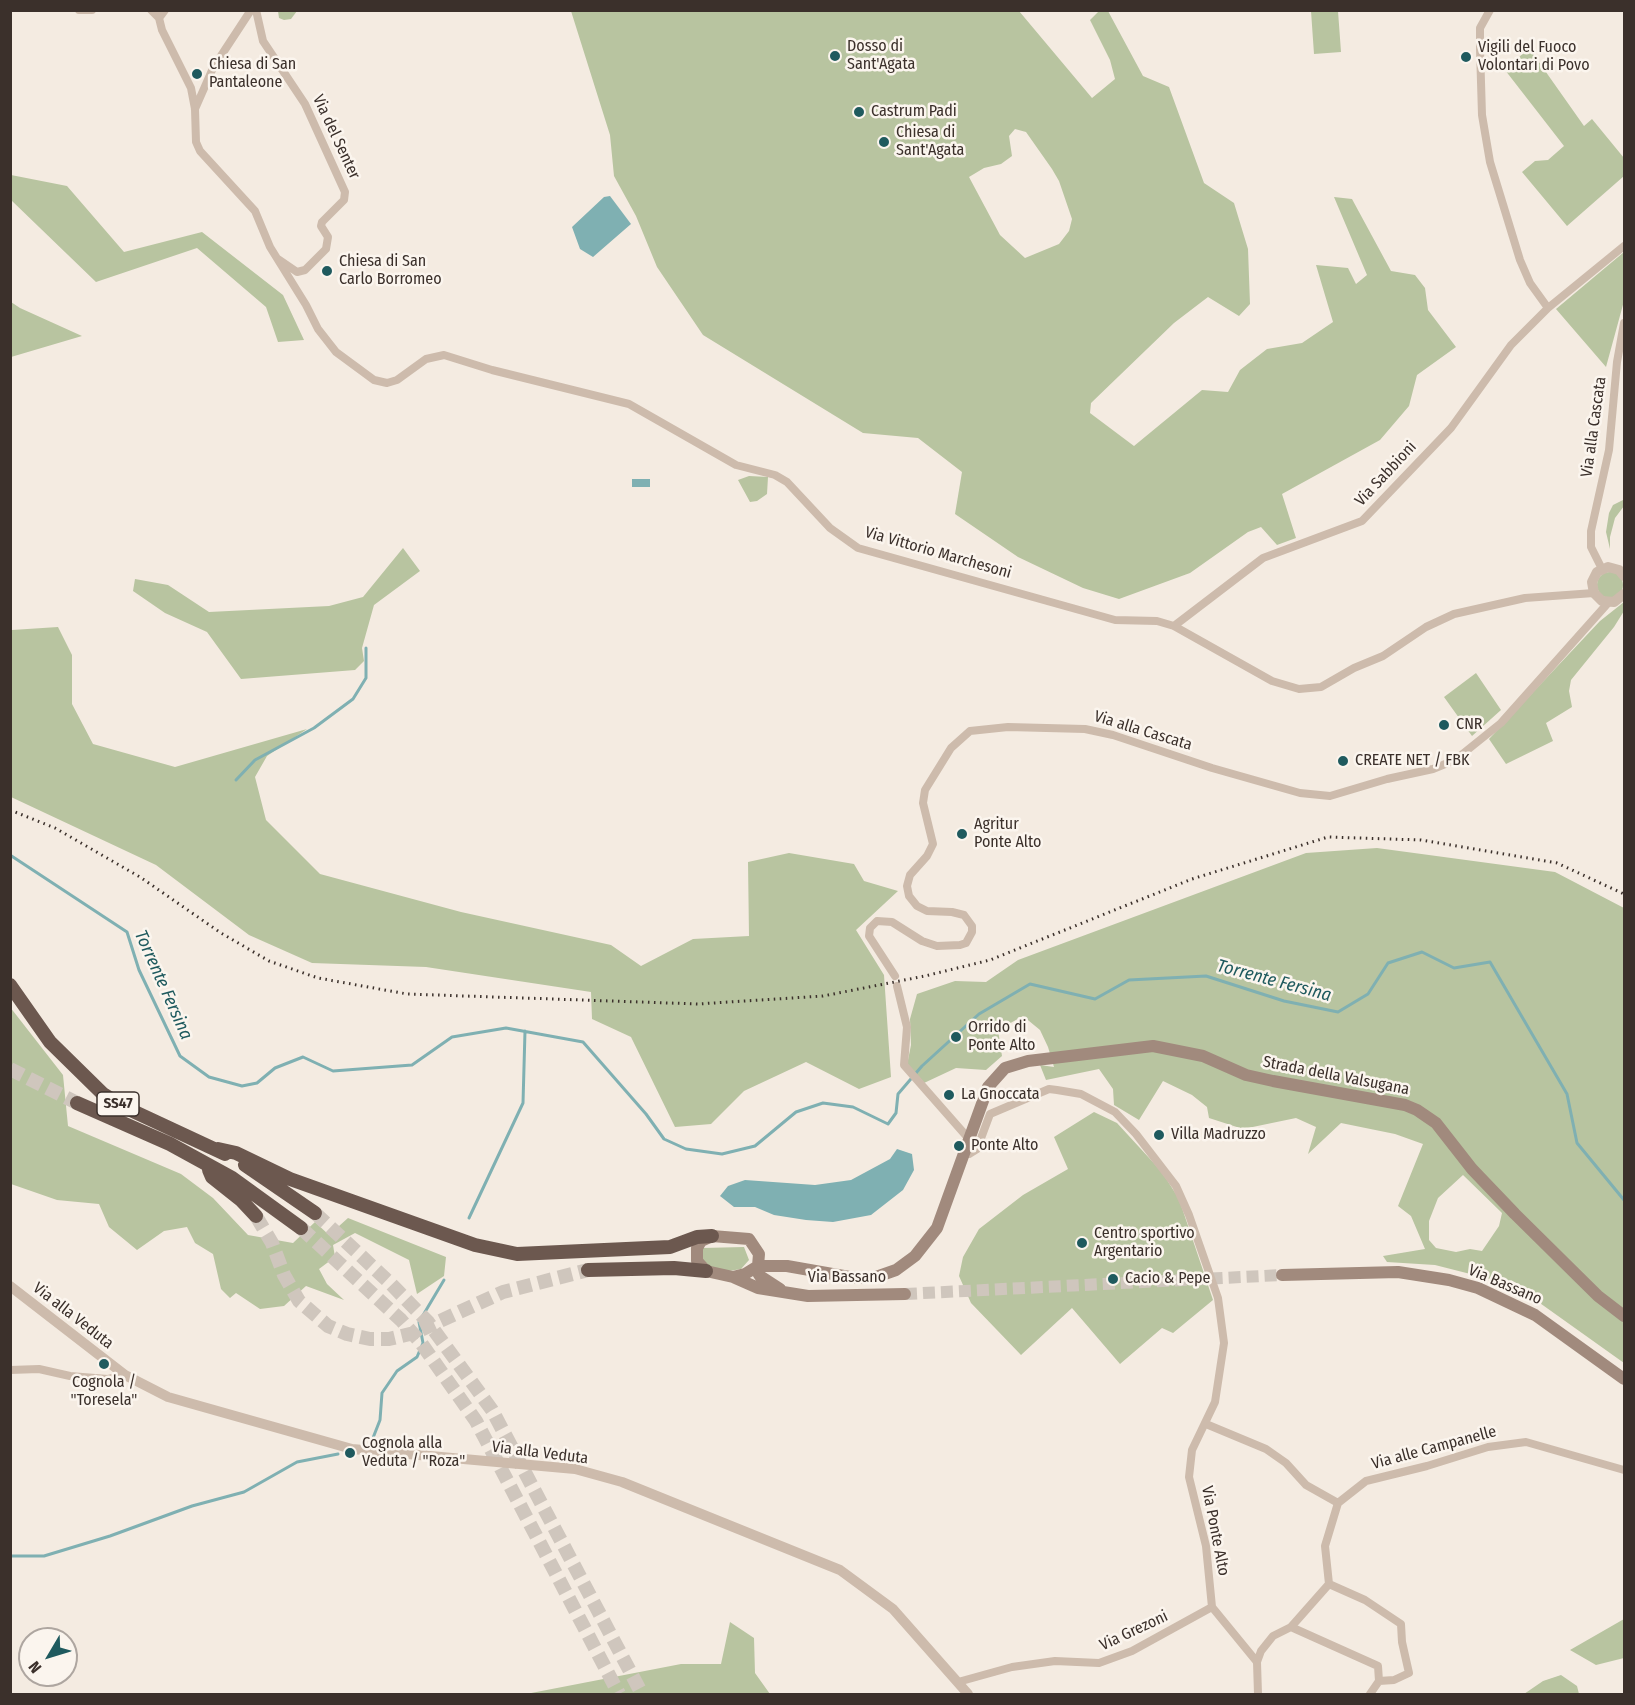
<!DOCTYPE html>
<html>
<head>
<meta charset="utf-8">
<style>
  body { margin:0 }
  #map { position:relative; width:1635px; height:1705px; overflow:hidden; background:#f4ebe1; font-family:"Fira Sans Condensed",sans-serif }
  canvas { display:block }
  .frame { position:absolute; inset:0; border:12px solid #3b302b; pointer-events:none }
  .north { position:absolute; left:18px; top:1627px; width:60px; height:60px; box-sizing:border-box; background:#fbf5ee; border:2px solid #aea6a0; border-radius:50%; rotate:232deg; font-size:16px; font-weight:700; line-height:24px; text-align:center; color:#3b302b }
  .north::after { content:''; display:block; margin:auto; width:21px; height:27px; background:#1f5a5e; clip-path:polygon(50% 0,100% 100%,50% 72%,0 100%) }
</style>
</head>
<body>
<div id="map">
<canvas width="1635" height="1705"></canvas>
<div class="frame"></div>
<div class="north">N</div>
</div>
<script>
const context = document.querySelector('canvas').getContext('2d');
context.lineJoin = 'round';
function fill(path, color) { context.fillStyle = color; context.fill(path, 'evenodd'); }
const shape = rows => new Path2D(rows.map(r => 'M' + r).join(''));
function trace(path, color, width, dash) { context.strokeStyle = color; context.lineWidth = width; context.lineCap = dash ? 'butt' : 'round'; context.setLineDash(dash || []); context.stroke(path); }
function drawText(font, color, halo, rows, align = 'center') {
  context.font = font + ' "Fira Sans Condensed",sans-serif'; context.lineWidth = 5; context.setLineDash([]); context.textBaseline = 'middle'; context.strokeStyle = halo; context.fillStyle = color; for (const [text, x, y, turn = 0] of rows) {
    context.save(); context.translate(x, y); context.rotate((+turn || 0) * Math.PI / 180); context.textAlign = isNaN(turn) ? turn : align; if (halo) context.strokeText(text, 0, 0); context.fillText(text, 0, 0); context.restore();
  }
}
fill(shape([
  [278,11,278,10,297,11,291,19,284,20,279,18],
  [571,11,1019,11,1092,98,1115,79,1110,60,1090,20,1099,11,1108,11,1143,76,1169,87,1204,183,1234,203,1248,249,1250,304,1239,316,1208,297,1174,323,1091,403,1090,413,1134,446,1202,390,1228,392,1240,370,1267,349,1302,343,1333,322,1316,265,1348,268,1356,284,1367,275,1334,197,1352,199,1391,271,1415,275,1425,288,1428,310,1456,347,1417,375,1409,406,1380,440,1282,494,1296,538,1277,545,1261,527,1248,532,1190,573,1119,599,1083,588,1018,557,955,514,962,472,918,438,863,433,703,335,657,267,636,216,614,176,610,135],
  [1015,129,1026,132,1052,169,1059,181,1072,219,1069,231,1059,244,1025,258,1000,235,969,177,984,168,1001,164,1012,156,1009,136],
  [1311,11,1338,11,1341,52,1314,54],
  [1529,48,1584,126,1592,119,1624,158,1624,176,1567,226,1522,172,1535,161,1548,160,1564,146,1505,70],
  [11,175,67,186,124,252,202,232,283,295,304,340,278,342,266,307,197,248,96,282,11,200],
  [1624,252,1624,301,1606,367,1556,309],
  [11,302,20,308,82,336,11,357],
  [749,476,768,477,767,494,757,501,750,502,738,480],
  [1623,500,1624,506,1615,518,1610,537,1610,549,1606,532,1609,513,1613,505],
  [403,548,420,571,374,605,362,648,364,661,355,670,241,679,207,632,165,613,133,591,135,579,168,585,209,612,329,606,363,597],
  '1597 585a13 13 0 1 1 26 0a13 13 0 1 1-26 0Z',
  [1624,602,1624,611,1614,627,1571,680,1569,691,1572,707,1546,723,1553,741,1506,764,1489,739,1600,621],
  [58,627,72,655,72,704,93,744,175,767,307,729,267,756,255,777,266,820,320,874,461,912,611,945,641,966,693,939,749,936,748,862,789,853,854,864,864,881,898,891,856,930,884,975,891,1077,859,1089,806,1062,744,1091,711,1124,675,1127,631,1037,592,1019,591,992,426,967,312,963,249,935,156,865,11,797,11,634,12,630],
  [1476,673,1501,710,1472,736,1444,697],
  [1377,848,1555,872,1624,908,1624,1363,1537,1301,1515,1282,1490,1279,1435,1265,1387,1262,1383,1256,1425,1249,1411,1216,1398,1206,1423,1144,1395,1134,1341,1123,1308,1154,1316,1127,1296,1118,1243,1129,1209,1118,1207,1107,1192,1095,1163,1081,1139,1120,1114,1105,1113,1089,1099,1069,1046,1080,1040,1065,1054,1067,1048,1047,1040,1030,1023,1016,998,1030,1002,1056,986,1070,956,1068,924,1083,907,1065,911,1045,910,1019,917,994,955,981,986,982,1018,960,1306,853],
  [1463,1175,1502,1213,1499,1226,1482,1251,1470,1249,1456,1252,1436,1248,1429,1240,1429,1221,1438,1198],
  [10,1007,63,1075,68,1126,181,1174,213,1198,248,1235,293,1243,315,1222,329,1235,348,1218,446,1257,444,1276,417,1294,409,1260,355,1233,333,1245,335,1257,319,1269,327,1284,344,1300,306,1286,284,1306,260,1309,236,1293,230,1298,221,1289,213,1254,195,1243,187,1227,164,1231,137,1250,109,1227,99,1204,57,1200,11,1184],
  [1094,1112,1117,1123,1162,1172,1179,1199,1213,1300,1173,1333,1162,1328,1120,1364,1072,1308,1021,1355,971,1303,959,1276,963,1257,979,1229,1023,1195,1068,1169,1054,1137],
  [744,1247,749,1260,741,1269,723,1272,703,1264,702,1248],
  [1624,1619,1624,1658,1596,1665,1570,1650],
  [730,1622,754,1638,755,1673,770,1694,526,1694,681,1664,721,1664],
  [1561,1675,1577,1686,1579,1694,1524,1694,1543,1681]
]), '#b8c4a0');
fill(shape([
  [610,196,631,224,593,257,580,249,572,227,604,197],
  [632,479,650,479,650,487,632,487],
  [897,1149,912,1154,914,1170,903,1190,871,1215,833,1222,806,1220,774,1215,755,1207,734,1207,720,1196,728,1186,745,1180,815,1185,851,1180,890,1159]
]), '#7fb0b2');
trace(shape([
  [236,780,255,760,314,728,353,699,366,678,366,648],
  [10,855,127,932,139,970,180,1056,209,1077,242,1086,257,1083,275,1068,303,1057,333,1071,412,1065,452,1037,506,1028,583,1042,646,1114,664,1139,686,1149,722,1154,755,1146,796,1112,823,1103,853,1107,888,1124,896,1113,898,1094,922,1066,979,1014,1030,984,1095,999,1129,980,1206,976,1284,1001,1338,1012,1368,994,1388,963,1422,952,1454,968,1490,962,1567,1094,1577,1143,1624,1200],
  [469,1218,523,1103,525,1031],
  [371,1443,380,1420,382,1393,397,1371,417,1357,423,1343,419,1322,444,1280],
  [10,1556,44,1556,110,1536,192,1506,244,1492,297,1462,338,1454]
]), '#7fb0b2', 3);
trace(shape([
  [905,1294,1282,1275]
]), '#cfc6bd', 12, [12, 6]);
trace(shape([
  [10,1069,77,1103],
  [315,1213,389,1282,428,1322,492,1410,642,1694],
  [256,1216,272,1243,284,1275,299,1301,328,1326,347,1334,370,1339,389,1339,414,1333,503,1292,588,1270],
  [301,1228,401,1320,421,1343,476,1421,619,1694]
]), '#cfc6bd', 14, [14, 7]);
trace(shape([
  [79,10,92,10],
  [151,10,159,18],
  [256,10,263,41,305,104,345,192,344,200,322,222,321,226,328,237,326,249,305,270,297,272,278,259],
  [1490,10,1480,28,1480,49,1482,115,1490,162,1520,260,1530,283,1548,308],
  [159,18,162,30,191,88,195,109,196,142,200,151,255,211,270,247,306,305,318,329,336,352,374,380,387,383,397,380,426,359,444,355,492,370,629,404,736,465,775,475,787,482,830,528,858,548,1115,620,1157,621,1174,626,1272,681,1299,689,1321,687,1354,668,1383,656,1426,627,1454,614,1525,598,1594,593],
  [159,18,165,10],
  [195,109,213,68,251,10],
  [1602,569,1591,547,1591,531,1609,450,1617,362,1624,323],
  [1174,626,1263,558,1362,521,1451,428,1511,345,1548,308,1624,246],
  [895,976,869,936,870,928,877,921,892,922,922,941,937,946,960,945,966,943,972,932,972,926,964,915,952,912,927,911,917,906,909,896,907,886,910,875,927,856,933,844,923,803,925,790,951,748,970,731,1008,727,1085,729,1113,735,1212,768,1300,793,1330,796,1387,779,1433,769,1455,760,1501,723,1608,603],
  [897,986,907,1027,904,1065,969,1139],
  [964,1152,969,1154,977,1149,990,1114,1049,1089,1057,1090,1081,1094,1115,1112,1136,1134,1176,1186,1189,1215,1218,1298,1224,1343,1215,1402,1192,1450,1189,1477,1206,1546,1212,1607,1257,1662,1258,1694],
  [10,1370,39,1369,70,1376,108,1379,125,1375],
  [1206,1424,1266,1449,1286,1463,1306,1485,1338,1503],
  [1329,1584,1365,1600,1401,1624,1402,1642,1409,1673,1394,1680,1379,1681,1370,1694],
  [1291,1627,1378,1666,1379,1681],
  [1257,1662,1261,1651,1273,1636,1291,1627,1329,1584,1325,1546,1338,1503,1366,1481,1427,1466,1488,1447,1526,1442,1624,1470],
  [958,1682,1012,1667,1055,1661,1099,1663,1132,1651,1212,1607]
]), '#cdbbac', 8);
trace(shape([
  [1624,576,1619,570,1608,567,1597,572,1592,582,1594,593,1602,601,1614,602,1624,594],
  [10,1286,125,1375,168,1397,352,1449,575,1469,622,1482,840,1570,893,1609,968,1694]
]), '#cdbbac', 10);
trace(shape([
  [712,1236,749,1239,759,1254,758,1266,745,1274,733,1277,706,1271,697,1261,697,1248,701,1241,712,1236],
  [758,1266,787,1266,855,1278,876,1277,896,1270,915,1256,937,1228,988,1087,1005,1068,1028,1061,1153,1046,1203,1056,1246,1075,1273,1081,1405,1105,1417,1110,1436,1123,1472,1169,1515,1214,1598,1296,1624,1316],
  [755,1268,760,1276,780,1289],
  [1282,1275,1398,1272,1449,1280,1478,1288,1535,1315,1624,1379],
  [733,1277,758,1288,808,1296,905,1294]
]), '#a18a7d', 12);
trace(shape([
  [10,985,50,1042,103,1094,122,1106,225,1154],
  [77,1103,170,1144,232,1178,301,1228],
  [218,1149,236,1153,290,1179,475,1245,517,1254,670,1247,697,1237,712,1236],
  [245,1165,315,1213],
  [209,1170,212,1177,241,1200,256,1216],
  [588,1270,674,1268,706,1271]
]), '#6c584f', 14);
trace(shape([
  [10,810,55,828,140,877,221,933,269,961,318,978,407,994,698,1004,823,996,925,976,990,960,1192,879,1328,837,1421,840,1557,863,1624,894]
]), '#3b302b', 3, [1.5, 4.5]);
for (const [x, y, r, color] of [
  [835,56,6,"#1f5a5e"],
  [1466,57,6,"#1f5a5e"],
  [197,74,6,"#1f5a5e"],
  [859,112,6,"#1f5a5e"],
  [884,142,6,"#1f5a5e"],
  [327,271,6,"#1f5a5e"],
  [1444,725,6,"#1f5a5e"],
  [1343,761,6,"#1f5a5e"],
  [962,834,6,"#1f5a5e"],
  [956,1037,6,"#1f5a5e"],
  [949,1095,6,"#1f5a5e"],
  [1159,1135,6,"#1f5a5e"],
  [959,1146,6,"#1f5a5e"],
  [1082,1243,6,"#1f5a5e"],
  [1113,1279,6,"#1f5a5e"],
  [104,1364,6,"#1f5a5e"],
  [350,1453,6,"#1f5a5e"]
]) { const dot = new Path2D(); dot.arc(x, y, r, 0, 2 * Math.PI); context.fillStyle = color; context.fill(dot); trace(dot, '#fbf5ee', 2); }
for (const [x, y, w] of [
  [118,1104,42]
]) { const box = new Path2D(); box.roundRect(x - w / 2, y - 12, w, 24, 4.5); context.fillStyle = '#fbf5ee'; context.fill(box); trace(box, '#3b302b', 1.5); }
drawText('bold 15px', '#3b302b', null, [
  ["SS47",118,1104]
]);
drawText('16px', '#3b302b', '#fbf5ee', [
  ["Dosso di",847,47],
  ["Sant'Agata",847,65],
  ["Vigili del Fuoco",1478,48],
  ["Volontari di Povo",1478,66],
  ["Chiesa di San",209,65],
  ["Pantaleone",209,83],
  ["Castrum Padi",871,112],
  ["Chiesa di",896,133],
  ["Sant'Agata",896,151],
  ["Chiesa di San",339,262],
  ["Carlo Borromeo",339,280],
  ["CNR",1456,725],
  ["CREATE NET / FBK",1355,761],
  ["Agritur",974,825],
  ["Ponte Alto",974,843],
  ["Orrido di",968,1028],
  ["Ponte Alto",968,1046],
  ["La Gnoccata",961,1095],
  ["Villa Madruzzo",1171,1135],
  ["Ponte Alto",971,1146],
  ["Centro sportivo",1094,1234],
  ["Argentario",1094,1252],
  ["Cacio & Pepe",1125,1279],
  ["Cognola /",104,1383,"center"],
  ["\"Toresela\"",104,1401,"center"],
  ["Cognola alla",362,1444],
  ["Veduta / \"Roza\"",362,1462]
], 'left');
drawText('16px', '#3b302b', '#fbf5ee', [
  ["Via del Senter",336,137,65],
  ["Via alla Cascata",1594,427,-82],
  ["Via Sabbioni",1386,474,-47],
  ["Via Vittorio Marchesoni",938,553,16],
  ["Via alla Cascata",1143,731,17],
  ["Strada della Valsugana",1336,1076,11],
  ["Via Bassano",847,1278],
  ["Via Bassano",1505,1285,23],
  ["Via alla Veduta",73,1316,38],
  ["Via alle Campanelle",1434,1448,-15],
  ["Via alla Veduta",540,1453,7],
  ["Via Ponte Alto",1215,1531,79],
  ["Via Grezoni",1134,1631,-25]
]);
drawText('italic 18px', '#1f5a5e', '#fbf5ee', [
  ["Torrente Fersina",1274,981,15],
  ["Torrente Fersina",163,985,66]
]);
</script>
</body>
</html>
